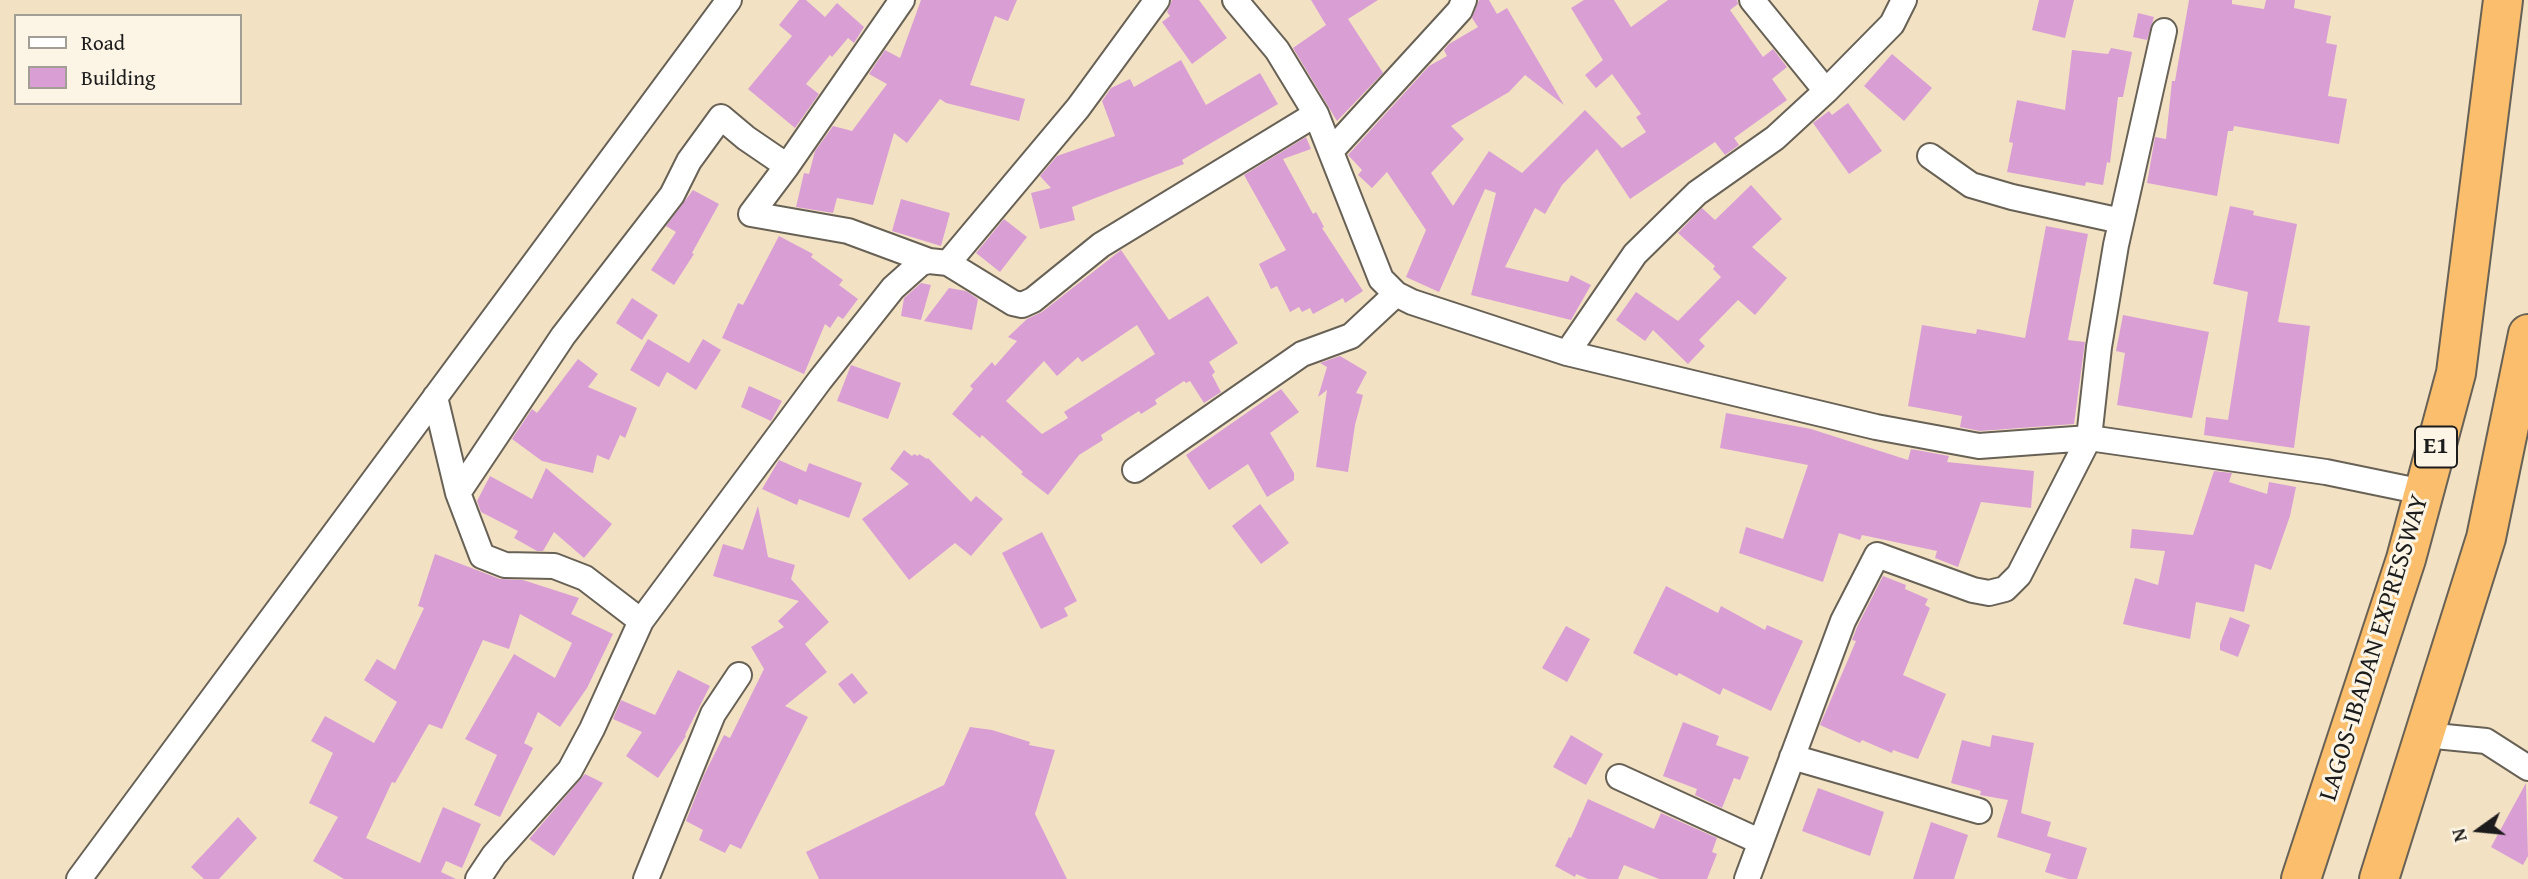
<!DOCTYPE html>
<html>
<head>
<meta charset="utf-8">
<style>
  body { margin:0 }
  #map { position:relative; width:2528px; height:879px; overflow:hidden; background:#f3e1c3; font-family:"Gentium Book Plus",serif }
  canvas { display:block }
  .legend { position:absolute; left:14px; top:14px; width:228px; height:91px; box-sizing:border-box; background:#fcf5e5; border:2px solid #a29e95; margin:0; padding:9px 12px; list-style:none; font-size:21px; color:#1c1c1c }
  .legend li { display:flex; align-items:center; gap:14px; height:35px }
  .legend b { width:35px; border:2px solid #a29e95 }
  .north { position:absolute; left:2444px; top:795px; width:70px; height:70px; -webkit-text-stroke:5px #fcf5e5; paint-order:stroke; rotate:255deg; font-size:19px; font-weight:700; line-height:28px; text-align:center; color:#1c1c1c }
  .north::after { content:''; display:block; margin:auto; width:24px; height:32px; background:#1c1c1c; clip-path:polygon(50% 0,100% 100%,50% 72%,0 100%) }
</style>
</head>
<body>
<div id="map">
<canvas width="2528" height="879"></canvas>
<ul class="legend">
<li><b style="height:9px;background:#fff"></b>Road</li>
<li><b style="height:19px;background:#d99fd5"></b>Building</li>
</ul>
<div class="north">N</div>
</div>
<script>
const context = document.querySelector('canvas').getContext('2d');
context.lineJoin = 'round';
function fill(path, color) { context.fillStyle = color; context.fill(path, 'evenodd'); }
const shape = rows => new Path2D(rows.map(r => 'M' + r).join(''));
function trace(path, color, width, dash) { context.strokeStyle = color; context.lineWidth = width; context.lineCap = dash ? 'butt' : 'round'; context.setLineDash(dash || []); context.stroke(path); }
function drawText(font, color, halo, rows, align = 'center') {
  context.font = font + ' "Gentium Book Plus",serif'; context.lineWidth = 6; context.setLineDash([]); context.textBaseline = 'middle'; context.strokeStyle = halo; context.fillStyle = color; for (const [text, x, y, turn = 0] of rows) {
    context.save(); context.translate(x, y); context.rotate((+turn || 0) * Math.PI / 180); context.textAlign = isNaN(turn) ? turn : align; if (halo) context.strokeText(text, 0, 0); context.fillText(text, 0, 0); context.restore();
  }
}
fill(shape([
  [799,0,806,0,825,17,837,3,864,27,854,43,848,38,832,57,830,55,806,84,819,94,795,128,748,89,792,36,779,25],
  [921,0,1017,0,1008,21,995,16,970,85,1025,99,1019,121,946,103,940,99,907,143,894,133,873,205,837,198,833,213,796,207,804,173,809,174,815,151,833,126,852,131,887,84,869,74,885,50,900,58],
  [1172,0,1199,0,1227,38,1192,64,1162,22,1170,16,1167,12],
  [1311,0,1378,0,1348,19,1383,73,1337,121,1293,48,1326,25],
  [1479,0,1489,0,1497,14,1507,8,1564,105,1525,75,1509,92,1451,126,1464,139,1431,173,1453,206,1489,151,1522,173,1585,110,1622,148,1646,132,1636,117,1641,114,1612,74,1596,88,1585,75,1603,60,1571,8,1584,0,1614,0,1631,27,1668,0,1737,0,1738,4,1730,10,1763,57,1773,49,1787,67,1772,79,1787,100,1734,138,1739,145,1725,155,1715,142,1630,199,1597,149,1562,185,1545,214,1535,208,1505,267,1568,282,1571,275,1591,285,1571,320,1471,295,1496,193,1485,189,1439,292,1406,277,1426,230,1387,172,1372,188,1358,175,1362,170,1348,155,1429,66,1447,56,1444,50,1449,44,1478,27,1472,18],
  [2039,0,2074,0,2065,38,2032,30],
  [2189,0,2232,0,2232,4,2264,9,2266,0,2295,0,2294,8,2331,16,2326,43,2337,45,2328,96,2347,99,2339,144,2234,126,2233,131,2228,131,2217,196,2147,183,2155,137,2166,139,2172,81,2175,81],
  [2138,13,2154,17,2147,40,2133,37],
  [2111,48,2132,52,2123,97,2118,97,2110,163,2107,162,2103,185,2086,182,2085,186,2007,172,2013,143,2009,142,2017,100,2065,110,2072,50,2108,54],
  [1892,54,1932,88,1904,121,1864,86],
  [1181,60,1206,105,1260,73,1278,104,1182,160,1184,164,1072,207,1075,220,1040,229,1031,193,1051,188,1040,176,1057,156,1115,136,1102,101,1111,88,1130,79,1134,87],
  [1848,103,1882,151,1849,174,1813,123,1829,111,1832,115],
  [1306,137,1311,149,1283,159,1313,214,1316,212,1324,227,1322,228,1363,291,1345,303,1343,298,1313,314,1310,308,1302,312,1299,307,1290,312,1277,286,1271,289,1259,264,1286,250,1244,175],
  [1751,185,1782,219,1752,247,1787,278,1755,315,1738,300,1699,340,1705,346,1688,364,1653,330,1645,341,1616,320,1636,292,1678,321,1721,277,1713,269,1715,266,1678,233,1702,208,1715,220],
  [693,190,719,204,692,253,694,254,674,285,651,270,676,232,666,226],
  [901,199,950,213,941,246,892,231],
  [2230,206,2254,211,2253,215,2297,224,2278,322,2310,326,2294,448,2204,435,2206,417,2228,420,2248,292,2213,284],
  [1004,219,1027,237,1000,272,976,253],
  [2046,226,2088,234,2068,340,2085,342,2074,424,1980,431,1960,427,1962,416,1908,406,1922,325,1976,334,1977,329,2025,338],
  [779,236,813,254,811,257,843,280,839,285,858,299,843,319,838,316,830,328,825,324,804,374,722,338,738,303,743,305],
  [1121,250,1169,320,1208,296,1238,343,1209,362,1215,372,1212,375,1221,392,1204,403,1190,381,1186,383,1184,381,1155,400,1157,404,1141,414,1139,411,1101,435,1103,440,1079,455,1048,495,1021,474,1023,472,982,435,980,438,952,414,973,389,970,386,992,362,995,366,1017,341,1008,337,1027,319,1042,312],
  [1137,325,1155,354,1064,412,1068,418,1042,434,1006,401,1044,361,1057,376,1078,357,1082,362],
  [921,283,931,285,921,320,901,316,904,298],
  [949,288,966,291,978,299,972,330,924,321],
  [632,298,658,315,642,340,616,323],
  [2123,315,2209,332,2192,418,2117,405,2125,353,2116,351],
  [648,339,689,363,703,339,721,350,696,390,667,372,659,387,630,370],
  [1340,356,1367,372,1356,393,1363,395,1355,425,1348,472,1316,467,1327,390,1318,397,1327,367,1320,363],
  [578,359,598,374,588,387,637,408,625,438,620,435,609,460,597,455,593,473,542,461,512,439,532,409,537,413],
  [851,365,901,383,888,419,837,401],
  [749,386,782,401,771,421,741,407],
  [1281,389,1299,412,1270,433,1294,473,1294,480,1267,497,1248,464,1209,490,1186,455],
  [1726,413,1811,429,1908,460,1911,449,1949,456,1947,462,2034,471,2031,508,1981,502,1958,567,1935,558,1937,551,1862,535,1860,540,1839,533,1823,582,1739,553,1746,527,1783,539,1808,465,1720,448],
  [904,450,912,456,914,454,918,456,919,454,927,459,928,458,971,502,976,496,1003,519,971,556,955,543,909,580,862,519,909,484,890,469],
  [779,460,806,472,809,463,862,483,849,518,799,499,797,505,762,489],
  [546,468,612,524,584,558,554,532,543,551,537,551,514,538,518,531,481,512,477,501,490,476,532,499],
  [2214,471,2232,473,2229,482,2267,494,2269,482,2296,487,2290,516,2271,570,2255,564,2244,612,2196,602,2190,639,2123,624,2135,578,2158,585,2165,551,2130,548,2132,529,2193,535],
  [1260,504,1289,543,1261,564,1232,526],
  [758,506,768,557,795,565,791,579,829,622,805,644,827,672,785,706,808,717,741,849,730,844,725,853,699,840,703,830,686,821,704,775,724,735,730,738,764,669,751,647,784,627,778,621,799,601,713,576,723,544,743,550],
  [1042,532,1077,601,1064,608,1068,616,1041,629,1002,553],
  [435,554,500,579,523,580,579,598,571,614,613,634,587,688,560,727,538,712,524,743,533,748,500,817,474,805,497,755,465,739,514,654,555,678,572,643,520,614,509,649,483,640,442,729,429,724,395,783,392,782,366,838,420,863,443,807,481,824,462,868,446,861,441,872,456,879,344,879,313,861,338,817,309,803,333,753,311,741,325,716,374,743,397,702,364,680,377,659,395,670,424,608,418,606],
  [1883,576,1906,585,1905,589,1928,599,1925,605,1930,608,1903,675,1946,694,1918,759,1893,750,1892,753,1862,740,1860,743,1820,725,1856,641,1852,640,1857,627],
  [1666,586,1718,613,1721,606,1765,630,1767,625,1803,641,1771,711,1723,688,1720,695,1679,673,1677,676,1633,653],
  [2230,617,2250,625,2238,657,2220,650,2220,644],
  [1566,626,1590,639,1567,682,1542,668],
  [678,670,710,686,685,735,686,736,658,778,626,756,642,732,613,719,621,700,655,715],
  [852,673,868,693,854,704,838,684],
  [1683,722,1719,736,1716,745,1749,757,1740,780,1734,778,1722,808,1695,795,1697,789,1663,776],
  [970,727,992,730,1030,742,1029,745,1055,750,1035,814,1067,879,819,879,806,852,944,785],
  [1571,735,1603,754,1586,785,1553,767],
  [1992,735,2034,743,2021,813,2051,822,2047,836,2087,848,2077,879,2068,879,2045,872,2051,854,1997,837,2008,800,1980,795,1981,791,1951,783,1962,740,1990,747],
  [585,774,603,783,554,856,529,839],
  [2526,783,2528,856,2523,865,2491,847],
  [1818,788,1884,812,1870,856,1802,831],
  [1588,799,1654,829,1661,813,1717,838,1712,852,1717,854,1707,879,1659,879,1624,865,1618,879,1588,879,1576,874,1575,877,1555,866,1569,837,1571,838],
  [238,817,257,838,219,879,204,879,191,867],
  [1931,822,1968,835,1954,879,1913,879]
]), '#d99fd5');
const minor = shape([
  [1235,0,1277,50,1316,114,1381,279,1396,294,1412,302,1567,353,1876,427,1979,446,2089,438,2326,472,2423,492],
  [1752,0,1826,91],
  [1331,151,1450,21,1460,10,1464,0],
  [1930,156,1971,185,2012,197,2121,221],
  [787,166,751,214,848,231,929,261],
  [948,263,1013,303,1022,305,1033,300,1101,245,1316,114],
  [1567,353,1635,254,1697,193,1775,138,1826,91,1892,24,1904,0],
  [435,397,458,493,482,556,505,565,554,566,585,578,641,621],
  [1135,470,1302,354,1351,336,1396,294],
  [458,493,563,336,672,195,689,161,721,117,746,138,787,166,902,0],
  [2425,735,2486,741,2528,768],
  [1792,757,1979,811],
  [1619,777,1761,842],
  [79,879,729,0],
  [478,879,494,855,570,770,592,729,641,621,820,380,893,288,921,263,929,261,948,263,1078,108,1157,0],
  [646,879,713,714,739,675],
  [1747,879,1843,621,1877,555,1973,590,1989,593,2005,589,2019,575,2089,438,2099,347,2116,245,2164,31]
]);
const motorway = shape([
  [2301,879,2406,559,2456,373,2503,0],
  [2379,879,2486,538,2528,334]
]);
trace(minor, '#676156', 28);
trace(motorway, '#676156', 42);
trace(minor, '#fff', 24);
trace(motorway, '#fabe6d', 38);
for (const [x, y, w] of [
  [2436,447,42]
]) { const box = new Path2D(); box.roundRect(x - w / 2, y - 20.5, w, 41, 5); context.fillStyle = '#fcf5e5'; context.fill(box); trace(box, '#1c1c1c', 2); }
drawText('bold 24px', '#1c1c1c', null, [
  ["E1",2436,447]
]);
drawText('26px', '#1c1c1c', '#fcf5e5', [
  ["LAGOS-IBADAN EXPRESSWAY",2375,648,-73]
]);
</script>
</body>
</html>
